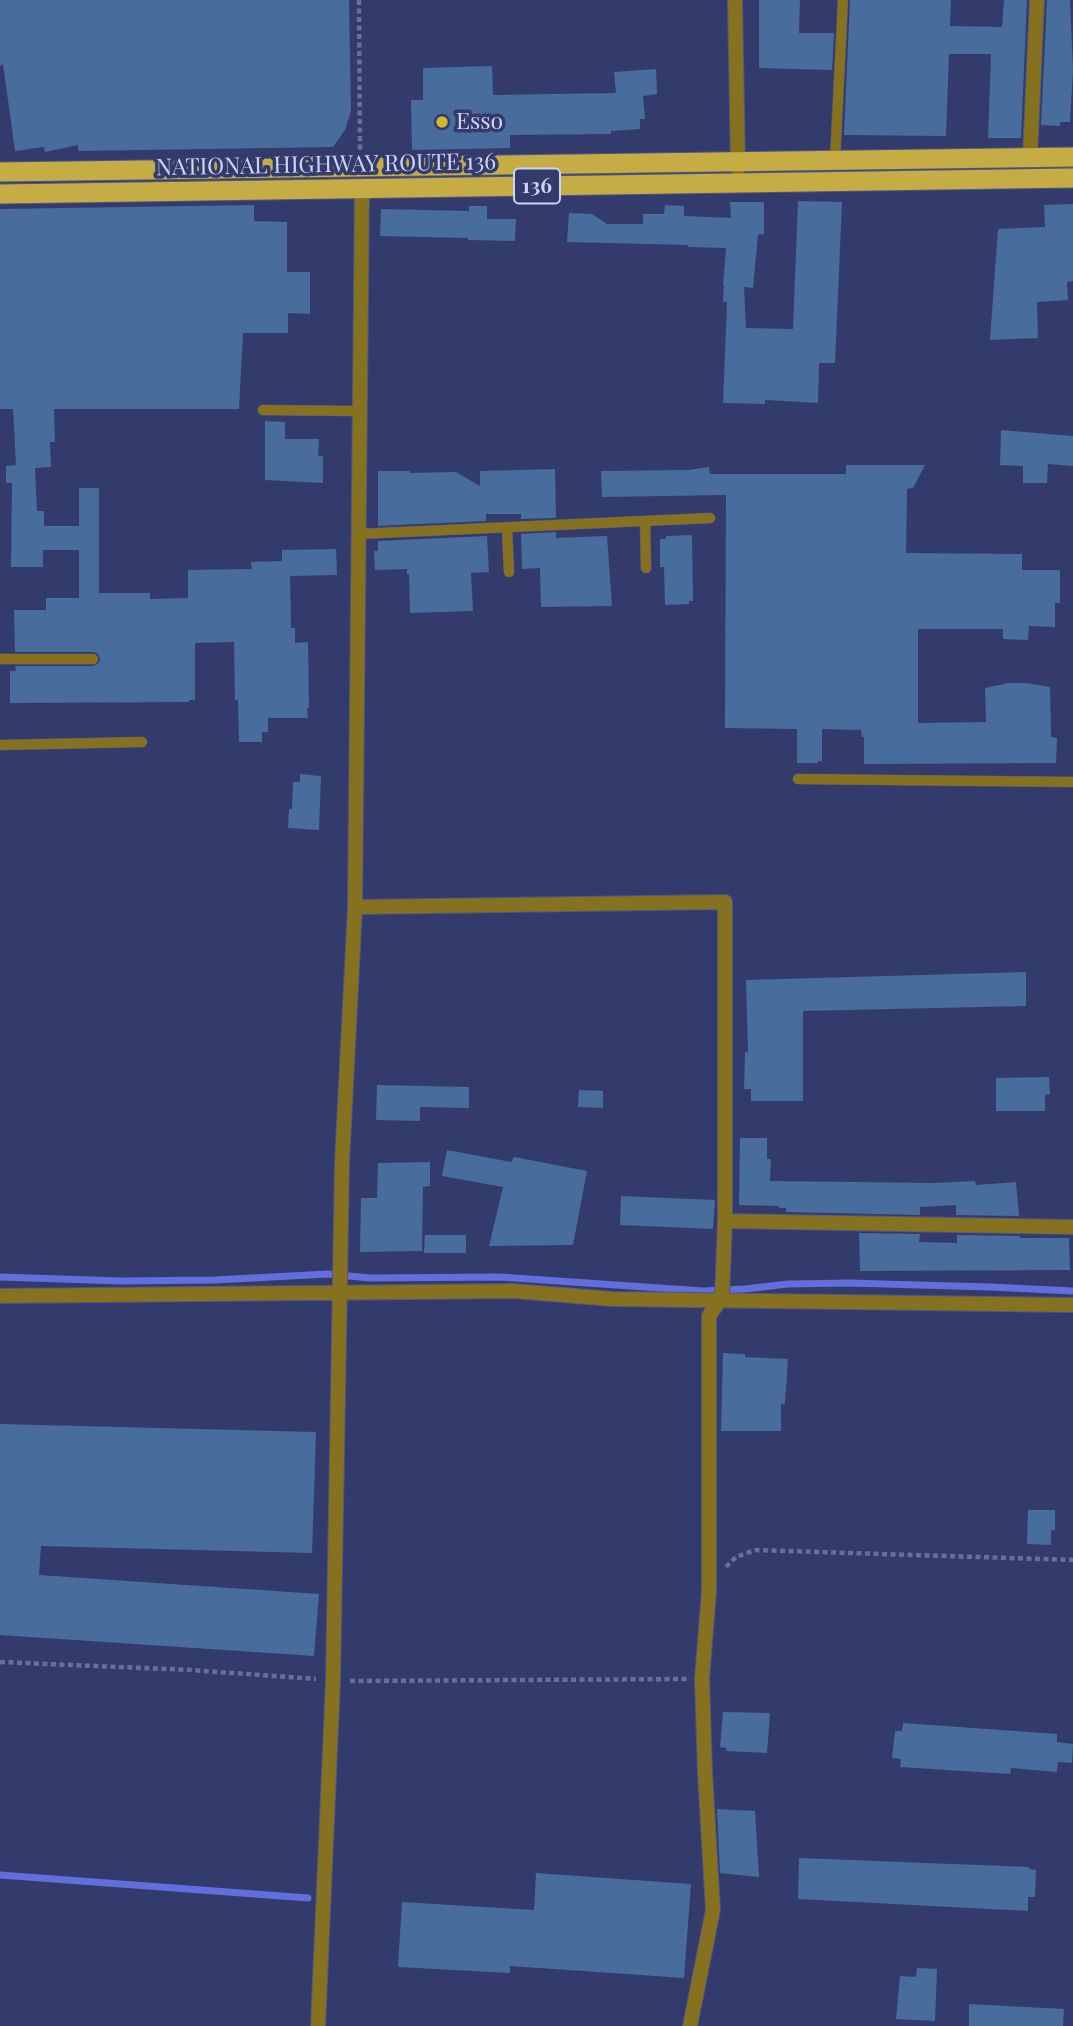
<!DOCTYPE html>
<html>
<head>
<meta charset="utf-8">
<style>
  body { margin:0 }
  canvas { display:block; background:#333a6c }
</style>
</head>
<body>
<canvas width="1073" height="2026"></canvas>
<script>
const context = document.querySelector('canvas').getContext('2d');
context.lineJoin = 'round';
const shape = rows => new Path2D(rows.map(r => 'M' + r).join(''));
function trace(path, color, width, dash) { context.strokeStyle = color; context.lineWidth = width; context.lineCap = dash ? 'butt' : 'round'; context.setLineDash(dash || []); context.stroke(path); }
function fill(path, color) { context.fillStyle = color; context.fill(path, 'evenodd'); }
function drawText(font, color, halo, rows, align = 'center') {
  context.font = font + ' "Playfair Display",serif'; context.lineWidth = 7; context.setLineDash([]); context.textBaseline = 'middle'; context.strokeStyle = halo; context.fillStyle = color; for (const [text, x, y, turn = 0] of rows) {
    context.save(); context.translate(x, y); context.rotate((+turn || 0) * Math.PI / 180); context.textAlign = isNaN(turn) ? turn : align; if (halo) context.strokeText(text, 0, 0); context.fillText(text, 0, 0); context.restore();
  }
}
trace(shape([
  [0,1277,121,1281,215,1280,328,1274,370,1278,500,1277,703,1291,745,1289,788,1284,849,1283,990,1287,1073,1291],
  [0,1875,308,1898]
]), '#626edb', 7);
fill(shape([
  [0,0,349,0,351,111,345,130,333,147,78,151,78,145,45,152,44,147,15,151,3,64,0,66],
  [759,0,800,0,799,33,834,33,832,70,759,68],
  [850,0,951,0,950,26,1002,27,1004,0,1027,0,1021,138,988,138,991,54,949,54,946,136,844,135],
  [1047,0,1070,0,1073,70,1070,122,1060,122,1060,126,1041,125],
  [492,66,493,95,616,93,614,72,656,69,657,94,643,96,645,119,640,119,640,129,611,131,611,134,510,135,510,148,412,150,411,100,423,100,423,68],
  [798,201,842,202,835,363,819,363,818,403,765,400,765,404,723,403,727,302,723,302,724,285,723,285,726,248,688,247,688,245,567,242,569,213,592,214,607,224,643,224,643,214,664,214,665,205,684,206,684,216,731,218,730,202,764,202,764,234,758,235,753,288,744,287,746,328,793,329],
  [1073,204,1073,281,1067,282,1068,300,1037,302,1038,338,990,340,998,229,1045,227,1044,205],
  [254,205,254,221,287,222,287,272,310,272,310,314,288,313,288,333,243,333,239,409,54,409,55,442,50,442,51,467,35,468,37,511,44,511,44,526,79,526,79,488,99,488,99,593,150,593,150,599,188,598,188,570,252,569,251,562,282,561,282,550,336,549,337,575,290,576,291,628,295,628,295,643,308,642,309,708,307,708,308,718,268,718,268,732,262,732,262,742,239,742,238,700,235,700,234,642,195,643,195,700,189,700,189,702,10,703,10,671,16,671,15,666,93,666,99,663,100,658,97,653,93,652,15,652,14,610,46,610,46,598,79,598,79,550,43,550,43,567,11,567,12,483,6,483,6,466,16,465,13,409,0,409,0,209],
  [469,206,487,206,487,219,516,219,515,241,468,240,468,238,380,236,381,209,469,211],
  [265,421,285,422,285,439,319,439,318,456,323,456,323,483,265,480],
  [1001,430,1073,436,1073,466,1048,464,1047,483,1023,483,1023,466,1000,465],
  [846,465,925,465,913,488,907,489,906,553,1022,554,1022,570,1060,570,1060,603,1055,603,1055,627,1029,626,1028,640,1003,639,1003,629,918,629,918,723,986,722,985,688,1009,683,1027,683,1050,687,1051,737,1057,738,1056,763,864,764,864,737,862,737,861,730,822,729,822,761,818,761,818,763,797,763,797,729,725,728,726,495,602,497,601,471,689,470,709,467,710,474,846,474],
  [555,469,556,518,521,519,521,514,486,514,486,521,378,526,378,471,410,471,410,473,456,472,480,486,480,471],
  [556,532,556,538,607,536,612,606,541,607,540,568,522,569,521,534],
  [692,535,693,601,689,601,689,604,665,605,664,567,660,567,660,539,666,539,666,536],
  [487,536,489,572,471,573,473,611,410,613,409,574,407,574,407,569,375,570,374,551,378,551,378,541],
  [300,774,321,776,319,830,288,828,289,809,292,809,293,782,300,782],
  [1026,972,1026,1006,803,1011,803,1101,751,1101,751,1089,744,1089,745,1052,748,1052,746,980],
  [1049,1077,1050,1094,1045,1095,1045,1111,996,1111,996,1078],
  [377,1085,469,1087,469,1108,420,1107,420,1121,376,1120],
  [579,1090,603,1091,603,1108,578,1107],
  [740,1138,767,1138,767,1159,771,1159,770,1181,934,1183,975,1181,976,1185,1016,1182,1019,1216,956,1215,956,1205,920,1207,920,1215,786,1212,786,1208,779,1208,779,1206,739,1205],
  [447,1150,511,1162,514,1157,587,1171,573,1245,489,1246,503,1187,442,1176],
  [430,1162,430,1186,423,1187,422,1251,360,1252,361,1198,377,1198,378,1163],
  [621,1196,715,1200,713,1229,620,1225],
  [859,1233,920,1234,919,1242,957,1243,957,1235,1020,1236,1020,1238,1069,1238,1070,1270,860,1271],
  [425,1235,466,1235,466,1253,424,1253],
  [723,1353,745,1354,745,1357,788,1359,785,1404,781,1404,781,1431,721,1431],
  [0,1424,316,1432,312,1553,41,1546,39,1575,319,1594,314,1656,0,1635],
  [1028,1510,1055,1510,1055,1530,1051,1530,1051,1545,1027,1544],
  [723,1712,770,1713,767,1753,726,1751,727,1748,720,1747],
  [903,1723,1057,1734,1057,1742,1073,1744,1072,1763,1058,1762,1057,1772,1011,1768,1010,1774,900,1767,901,1759,892,1758,895,1731,902,1731],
  [717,1809,755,1811,759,1877,720,1873],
  [799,1858,1029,1867,1029,1869,1036,1870,1035,1897,1028,1897,1028,1911,798,1899],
  [536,1873,691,1884,684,1978,510,1966,510,1973,398,1967,402,1902,534,1910],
  [917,1968,937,1969,935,2021,896,2019,900,1976,916,1977],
  [969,2004,1064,2009,1063,2026,969,2026]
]), '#486c9b');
const service = shape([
  [835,160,843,0],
  [263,410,359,411],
  [645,521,646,568],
  [507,527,509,572],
  [358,534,710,518],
  [0,659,93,659],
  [0,745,142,742],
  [798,779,1073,782]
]);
const minor = shape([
  [735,0,738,169],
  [1030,157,1037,0],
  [355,907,725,902,725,1221,722,1297,709,1316,709,1591,702,1679,705,1773,713,1910,690,2026],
  [725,1221,1073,1227],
  [0,1296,514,1291,613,1299,1073,1305],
  [318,2026,333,1681,342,1163,355,907,362,188]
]);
const trunk = shape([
  [0,172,1073,157],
  [0,194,1073,178]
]);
trace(service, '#4f5684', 11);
trace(minor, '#4f5684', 16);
trace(trunk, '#4f5684', 21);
trace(shape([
  [359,0,360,150],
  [726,1567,736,1557,755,1550,1073,1560],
  [0,1662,191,1670,316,1679],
  [350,1681,687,1679]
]), '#686f9b', 4.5, [5, 3.5]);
trace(service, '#85711f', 10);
trace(minor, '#85711f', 14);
trace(trunk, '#c6ac45', 19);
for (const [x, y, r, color] of [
  [442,122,7,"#d4b635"]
]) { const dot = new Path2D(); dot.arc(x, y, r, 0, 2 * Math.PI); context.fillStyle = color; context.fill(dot); trace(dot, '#333a6c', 2.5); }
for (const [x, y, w] of [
  [537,186,46]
]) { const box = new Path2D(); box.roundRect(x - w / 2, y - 17.5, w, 35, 5); context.fillStyle = '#333a6c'; context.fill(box); trace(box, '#ced5f4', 2); }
drawText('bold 21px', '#ced5f4', null, [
  ["136",537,186]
]);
drawText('23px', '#ced5f4', '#333a6c', [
  ["Esso",456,122]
], 'left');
drawText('23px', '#ced5f4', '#333a6c', [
  ["NATIONAL HIGHWAY ROUTE 136",326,165,-1]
]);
</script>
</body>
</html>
